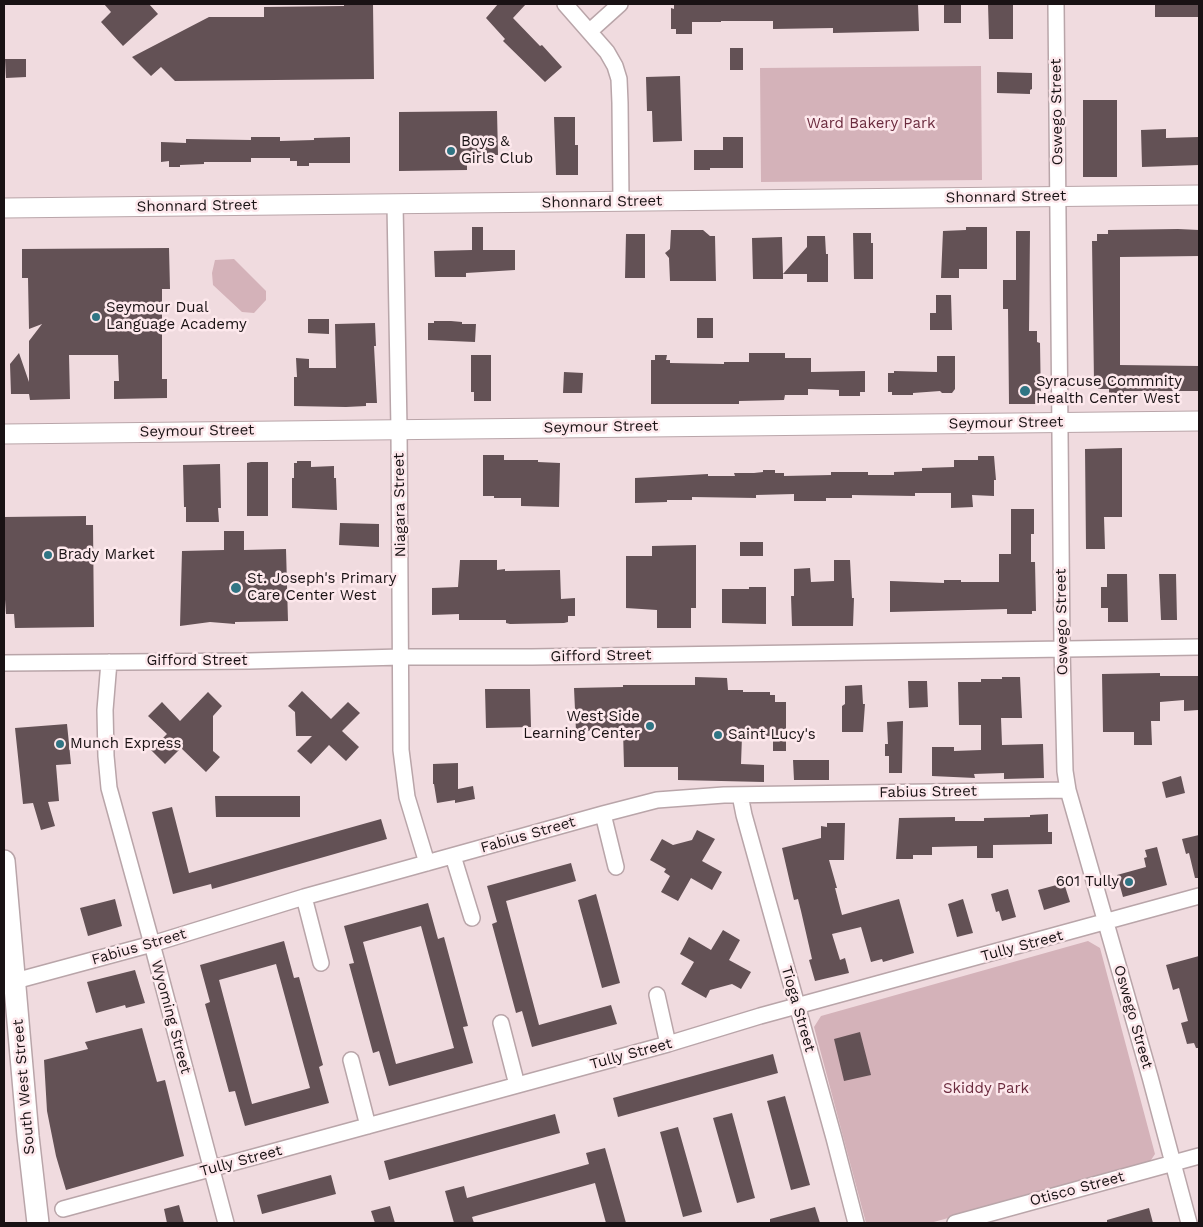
<!DOCTYPE html>
<html>
<head>
<meta charset="utf-8">
<style>
  body { margin:0 }
  #map { position:relative; width:1203px; height:1227px; overflow:hidden; background:#f0dbdf; font-family:"Work Sans",sans-serif }
  canvas { display:block }
  .frame { position:absolute; inset:0; border:5px solid #191214; pointer-events:none }
</style>
</head>
<body>
<div id="map">
<canvas width="1203" height="1227"></canvas>
<div class="frame"></div>
</div>
<script>
const context = document.querySelector('canvas').getContext('2d');
context.lineJoin = 'round';
function fill(path, color) { context.fillStyle = color; context.fill(path, 'evenodd'); }
const shape = rows => new Path2D(rows.map(r => 'M' + r).join(''));
function trace(path, color, width, dash) { context.strokeStyle = color; context.lineWidth = width; context.lineCap = dash ? 'butt' : 'round'; context.setLineDash(dash || []); context.stroke(path); }
function drawText(font, color, halo, rows, align = 'center') {
  context.font = font + ' "Work Sans",sans-serif'; context.lineWidth = 5; context.setLineDash([]); context.textBaseline = 'middle'; context.strokeStyle = halo; context.fillStyle = color; for (const [text, x, y, turn = 0] of rows) {
    context.save(); context.translate(x, y); context.rotate((+turn || 0) * Math.PI / 180); context.textAlign = isNaN(turn) ? turn : align; if (halo) context.strokeText(text, 0, 0); context.fillText(text, 0, 0); context.restore();
  }
}
fill(shape([
  [981,66,982,180,761,182,760,68],
  [234,259,266,291,266,300,254,313,242,312,213,285,212,273,215,260],
  [1088,941,1100,948,1155,1154,1149,1163,930,1223,866,1223,814,1027,821,1016]
]), '#d4b2b9');
fill(shape([
  [104,4,149,4,158,14,123,46,101,22,111,12],
  [344,4,373,4,374,79,175,81,161,67,151,76,132,57,209,17,264,17,264,7,344,6],
  [498,4,526,4,513,18,540,46,542,45,562,67,545,82,503,41,505,39,486,18],
  [674,4,759,4,759,5,918,4,919,31,833,33,833,28,773,29,773,21,721,21,721,22,692,22,692,34,676,34,676,29,671,29,671,8,674,9],
  [944,4,961,4,961,23,944,23],
  [988,4,1013,4,1013,39,989,39],
  [1155,4,1199,4,1199,17,1155,17],
  [730,48,743,48,743,70,730,70],
  [5,59,26,59,26,77,6,78],
  [997,72,1032,73,1032,89,1030,90,1030,94,997,93],
  [680,76,682,141,653,142,652,111,647,111,646,77],
  [1083,100,1117,100,1117,177,1083,177],
  [497,111,498,155,467,155,467,170,399,171,399,112],
  [554,117,575,117,575,145,578,145,578,175,556,175],
  [1166,129,1166,138,1199,137,1199,165,1142,167,1141,130],
  [251,137,280,137,280,141,314,140,314,138,350,137,350,163,309,163,309,166,297,166,297,161,290,161,290,158,251,158,251,162,204,162,204,164,180,165,180,167,169,167,169,161,161,162,161,142,186,143,186,139,251,140],
  [723,137,743,137,743,168,710,168,710,170,694,170,694,150,723,150],
  [472,227,483,227,483,250,515,250,515,270,466,273,466,277,435,277,434,251,472,250],
  [966,227,987,227,987,269,959,269,959,278,941,278,943,231,966,230],
  [1178,229,1199,230,1199,256,1120,257,1120,365,1199,366,1199,391,1124,391,1124,394,1109,394,1109,389,1098,389,1098,382,1094,382,1092,241,1097,241,1097,234,1108,234,1108,230],
  [671,230,703,230,710,236,715,236,716,281,670,281,669,258,665,253,670,249],
  [1016,231,1030,231,1029,331,1037,331,1037,342,1040,343,1041,404,1009,404,1008,309,1003,309,1003,280,1016,280],
  [853,233,871,233,871,243,873,243,873,279,854,279],
  [626,234,645,234,645,278,625,278],
  [807,236,825,236,826,254,828,254,828,282,807,282,807,274,783,274,783,279,753,279,752,238,782,237,783,274,807,247],
  [169,248,170,289,162,289,162,379,167,379,167,398,114,399,114,381,119,381,118,355,69,355,70,399,30,400,29,394,11,394,10,364,19,353,29,382,29,341,42,324,29,329,28,278,22,278,22,249],
  [936,295,951,295,952,330,930,330,930,313,936,313],
  [697,318,713,318,713,338,697,338],
  [308,319,329,319,329,334,308,333],
  [434,321,451,321,462,322,462,324,476,324,475,342,428,340,428,323,434,323],
  [375,323,376,346,374,346,377,403,366,403,366,406,346,407,294,406,294,377,297,377,296,358,309,359,309,368,336,368,335,324],
  [749,353,785,353,785,358,811,358,811,372,865,371,865,392,860,392,860,396,839,396,839,390,808,389,808,395,785,395,784,400,739,401,739,404,651,404,651,360,655,360,655,355,667,355,666,360,670,360,670,363,724,364,724,362,749,362],
  [471,355,491,355,491,401,474,401,474,392,471,392],
  [937,356,955,356,955,389,952,393,942,393,940,391,913,393,913,395,892,395,892,392,888,392,888,373,894,373,894,371,937,372],
  [564,372,583,373,582,393,563,393],
  [1122,448,1122,517,1104,517,1105,549,1086,549,1085,449],
  [483,455,504,455,504,460,538,460,538,462,560,463,559,507,521,506,521,498,494,498,494,496,483,496],
  [978,456,994,456,996,480,994,480,994,496,972,495,973,507,951,508,951,493,915,493,915,496,852,495,852,498,826,498,826,501,794,501,794,494,756,495,756,498,692,497,692,500,667,500,667,502,635,503,635,478,708,474,708,476,735,476,734,473,754,473,763,472,763,470,775,470,775,473,784,473,784,476,831,475,831,472,868,472,868,475,894,475,894,472,922,471,922,468,954,467,954,460,978,460],
  [297,461,311,461,311,467,334,466,334,478,336,478,337,510,292,508,292,478,294,478,294,463,297,463],
  [251,462,268,462,268,516,247,516,247,463],
  [220,464,221,508,218,508,219,522,186,522,186,507,184,507,183,465],
  [1011,509,1034,509,1034,534,1031,534,1031,562,1035,562,1036,611,1032,611,1032,614,1007,614,1007,609,890,612,890,581,944,583,944,580,961,580,961,582,999,582,999,554,1011,554],
  [86,516,86,525,93,525,94,627,15,628,14,614,6,614,4,585,4,517],
  [340,523,379,524,379,547,339,545],
  [224,531,244,531,244,550,286,549,288,621,235,622,235,624,210,622,180,626,182,551,224,550],
  [740,542,763,542,763,556,740,556],
  [696,545,696,608,691,608,691,628,657,628,657,610,626,608,626,556,652,556,652,546],
  [460,560,497,560,497,570,505,569,505,571,560,570,561,599,575,598,575,616,568,616,568,622,564,623,510,624,506,623,506,620,459,620,459,614,432,615,432,588,458,587],
  [834,560,850,560,852,598,854,598,853,626,792,626,791,596,794,596,794,569,810,568,811,582,834,581],
  [1107,574,1127,574,1128,622,1108,622,1108,608,1101,608,1101,587,1107,587],
  [1159,574,1176,574,1177,620,1161,620],
  [749,587,766,587,766,624,722,623,722,589,749,589],
  [1160,673,1160,676,1198,676,1198,710,1184,711,1184,700,1160,702,1160,721,1151,721,1152,745,1134,745,1134,732,1103,732,1102,674],
  [695,677,727,678,728,690,743,690,743,692,770,692,770,695,775,695,775,702,786,702,786,751,773,751,773,740,770,740,770,736,742,736,741,764,764,765,764,782,678,780,678,767,624,767,623,730,576,731,574,688,623,687,623,685,695,685],
  [1002,677,1020,677,1022,718,1001,718,1002,745,1043,744,1044,778,1004,779,1004,773,974,774,975,778,932,776,932,747,954,747,954,751,981,750,981,725,959,725,958,682,981,682,981,679,1002,679],
  [908,681,927,681,928,707,909,708],
  [862,685,863,704,865,704,863,732,842,732,842,706,845,704,845,686],
  [485,689,530,689,531,727,486,728],
  [302,691,331,719,348,702,360,713,342,731,359,747,346,761,329,745,311,764,297,751,312,736,296,736,295,712,288,706],
  [208,692,222,706,213,716,213,751,220,757,206,772,181,748,165,764,151,750,167,734,148,716,162,702,180,721],
  [903,721,902,773,889,773,889,756,885,756,885,744,888,744,887,722],
  [67,724,71,764,56,765,59,801,48,802,55,826,41,830,33,803,23,804,15,728],
  [793,760,829,760,829,780,794,780],
  [458,763,458,789,473,786,475,799,455,803,455,800,437,803,434,784,433,784,433,764],
  [1181,776,1185,793,1166,798,1162,782],
  [215,796,300,796,300,817,216,817],
  [172,807,189,873,381,819,387,839,212,889,211,884,173,894,152,812],
  [1048,814,1048,832,1052,832,1052,844,993,845,993,858,977,858,977,846,932,847,932,855,913,855,913,859,896,859,899,818,955,817,955,821,984,821,984,818,1030,817,1030,815],
  [827,823,845,823,844,860,829,860,837,888,835,888,842,915,899,899,914,953,883,962,882,959,871,962,861,927,832,934,840,960,845,958,849,973,815,981,809,960,812,959,801,911,798,899,794,900,782,848,821,838,821,826,827,827],
  [697,830,715,839,702,861,722,872,712,890,691,878,678,901,661,892,670,876,664,872,666,869,650,860,662,839,673,845,692,840],
  [1199,835,1199,878,1195,878,1189,853,1186,854,1182,839],
  [1157,847,1167,885,1123,897,1117,875,1146,867,1144,858,1147,857,1145,850],
  [571,863,576,881,506,901,539,1025,611,1005,617,1024,532,1047,522,1011,516,1013,492,924,497,922,487,886],
  [1064,883,1070,902,1044,910,1038,890],
  [1008,889,1016,917,1002,921,999,911,996,912,991,894],
  [596,894,620,983,602,988,578,900],
  [115,899,122,926,88,936,80,908],
  [963,899,973,933,957,937,948,904],
  [428,903,438,939,444,937,468,1026,463,1027,473,1063,389,1086,379,1051,373,1053,349,964,354,963,344,926],
  [421,926,454,1048,396,1064,363,942],
  [723,930,740,940,729,960,751,972,741,989,732,984,710,990,706,998,681,984,694,962,680,954,689,937,711,950],
  [284,941,294,978,299,977,323,1065,319,1067,329,1103,245,1126,235,1091,229,1092,205,1004,210,1002,200,965],
  [276,964,310,1088,252,1104,219,980],
  [1199,956,1199,1048,1196,1048,1194,1043,1187,1044,1181,1023,1188,1021,1179,988,1173,990,1166,965],
  [135,970,145,1003,126,1008,125,1005,96,1013,87,982],
  [142,1028,157,1082,165,1080,184,1156,66,1190,56,1156,47,1111,44,1060,88,1049,85,1042],
  [860,1032,871,1075,844,1081,834,1039],
  [773,1054,778,1073,618,1117,613,1098],
  [785,1096,810,1185,791,1190,767,1101],
  [732,1113,755,1198,737,1203,713,1118],
  [555,1114,560,1133,389,1180,384,1161],
  [678,1127,702,1212,683,1217,660,1132],
  [605,1148,626,1223,606,1223,595,1183,472,1217,474,1223,454,1223,445,1191,464,1186,467,1198,589,1164,586,1153],
  [331,1175,336,1194,262,1214,257,1195],
  [179,1205,184,1223,167,1223,164,1209],
  [390,1206,395,1223,375,1223,371,1211],
  [815,1207,820,1223,770,1223,770,1219],
  [1149,1208,1153,1223,1107,1223,1107,1220]
]), '#635155');
const minor = shape([
  [565,4,607,52,615,66,619,79,620,103,621,201],
  [1056,4,1062,648,1065,771,1068,790,1150,1077,1189,1223],
  [590,31,620,4],
  [395,204,399,429,401,750,407,797,427,863],
  [109,662,105,710,106,756,109,788,152,944,226,1223],
  [4,663,249,661,401,657,532,657,1199,647],
  [740,795,744,815,834,1138,856,1223],
  [603,814,616,867],
  [453,856,472,918],
  [304,897,321,963],
  [4,984,152,944,304,897,603,814,657,800,724,795,1068,790],
  [657,995,668,1044],
  [501,1023,517,1085],
  [351,1060,368,1126],
  [63,1209,668,1044,760,1016,1199,896],
  [955,1223,1199,1156]
]);
const tertiary = shape([
  [4,208,1199,195],
  [4,434,1199,421]
]);
const secondary = shape([
  [4,861,28,1136,38,1223]
]);
trace(minor, '#b9a5a9', 18);
trace(tertiary, '#b9a5a9', 21);
trace(secondary, '#b9a5a9', 24);
trace(minor, '#fff', 15);
trace(tertiary, '#fff', 19);
trace(secondary, '#fff', 21);
for (const [x, y, r, color] of [
  [451,151,5,"#307584"],
  [96,317,5,"#307584"],
  [1025,391,6,"#307584"],
  [48,555,5,"#307584"],
  [236,588,6,"#307584"],
  [650,726,5,"#307584"],
  [718,735,5,"#307584"],
  [60,744,5,"#307584"],
  [1129,882,5,"#307584"]
]) { const dot = new Path2D(); dot.arc(x, y, r, 0, 2 * Math.PI); context.fillStyle = color; context.fill(dot); trace(dot, '#fde8ec', 2); }
drawText('15px', '#191214', '#fde8ec', [
  ["Oswego Street",1057,112,-91],
  ["Shonnard Street",1006,197,-1],
  ["Shonnard Street",602,202,-1],
  ["Shonnard Street",197,206,-1],
  ["Seymour Street",1006,423,-1],
  ["Seymour Street",601,427,-1],
  ["Seymour Street",197,431,-1],
  ["Niagara Street",400,505,-91],
  ["Oswego Street",1062,622,-91],
  ["Gifford Street",601,656,-1],
  ["Gifford Street",197,661],
  ["Fabius Street",928,792,-1],
  ["Fabius Street",528,835,-16],
  ["Tully Street",1022,946,-15],
  ["Fabius Street",139,947,-16],
  ["Tioga Street",798,1009,74],
  ["Wyoming Street",171,1017,75],
  ["Oswego Street",1133,1017,74],
  ["Tully Street",631,1054,-15],
  ["South West Street",24,1087,-95],
  ["Tully Street",241,1161,-15],
  ["Otisco Street",1077,1189,-15]
]);
drawText('15px', '#6b2b3e', '#fde8ec', [
  ["Ward Bakery Park",871,124],
  ["Skiddy Park",986,1089]
]);
drawText('15px', '#191214', '#fde8ec', [
  ["Boys &",461,142],
  ["Girls Club",461,159],
  ["Seymour Dual",106,308],
  ["Language Academy",106,325],
  ["Syracuse Commnity",1036,382],
  ["Health Center West",1036,399],
  ["Brady Market",58,555],
  ["St. Joseph's Primary",247,579],
  ["Care Center West",247,596],
  ["West Side",640,717,"right"],
  ["Learning Center",640,734,"right"],
  ["Saint Lucy's",728,735],
  ["Munch Express",70,744],
  ["601 Tully",1119,882,"right"]
], 'left');
</script>
</body>
</html>
